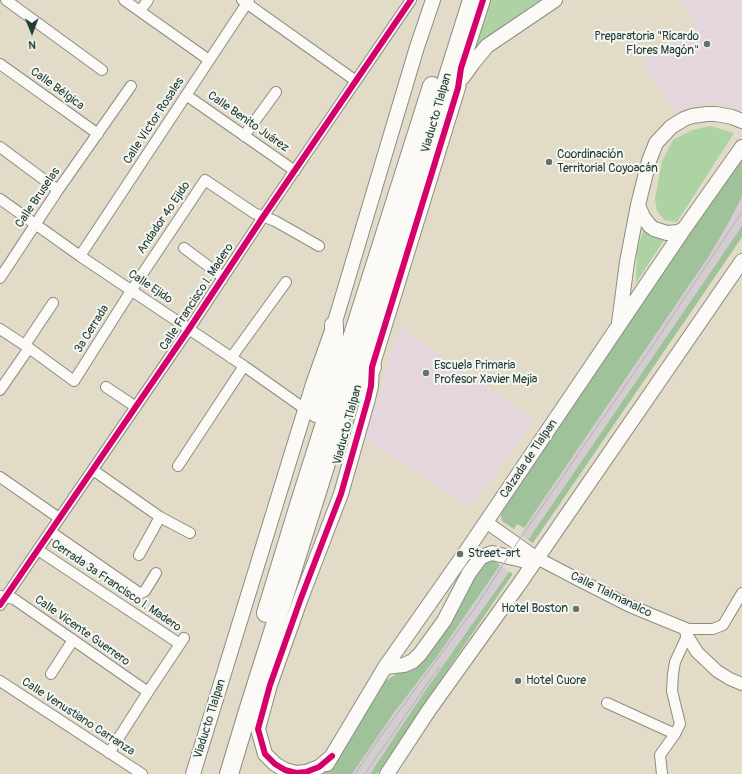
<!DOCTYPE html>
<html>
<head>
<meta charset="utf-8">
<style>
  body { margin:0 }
  #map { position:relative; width:742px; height:774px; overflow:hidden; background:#e2dbc8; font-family:Pangolin,sans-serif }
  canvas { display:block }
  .north { position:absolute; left:12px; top:12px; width:40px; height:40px; -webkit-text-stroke:3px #f6f6f2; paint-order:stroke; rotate:179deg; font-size:11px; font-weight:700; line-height:16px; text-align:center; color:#1f3d34 }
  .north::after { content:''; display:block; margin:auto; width:14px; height:18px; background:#1f3d34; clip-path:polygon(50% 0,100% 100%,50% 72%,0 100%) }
</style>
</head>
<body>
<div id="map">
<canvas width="742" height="774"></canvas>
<div class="north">N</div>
</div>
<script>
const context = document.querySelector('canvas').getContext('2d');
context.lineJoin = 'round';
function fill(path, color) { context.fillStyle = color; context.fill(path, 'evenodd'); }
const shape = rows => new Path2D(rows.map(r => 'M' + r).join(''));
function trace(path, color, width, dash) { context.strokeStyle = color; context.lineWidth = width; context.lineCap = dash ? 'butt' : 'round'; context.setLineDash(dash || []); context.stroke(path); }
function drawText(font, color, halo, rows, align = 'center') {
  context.font = font + ' Pangolin,sans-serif'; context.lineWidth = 4; context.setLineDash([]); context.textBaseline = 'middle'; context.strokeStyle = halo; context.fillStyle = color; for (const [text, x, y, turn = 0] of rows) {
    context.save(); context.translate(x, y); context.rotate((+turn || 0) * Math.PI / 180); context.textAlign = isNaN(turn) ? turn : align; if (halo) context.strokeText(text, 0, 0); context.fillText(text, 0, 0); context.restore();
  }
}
fill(shape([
  [680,0,742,0,742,110,725,103,705,103,689,106,677,112,643,63,697,28],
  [400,327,534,419,475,503,468,505,365,439]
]), '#e5d6dd');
fill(shape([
  [742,197,742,226,528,540,520,534,709,256,729,222],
  [500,565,509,572,423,694,370,774,352,774,393,714,438,655]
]), '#d4ccd0');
fill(shape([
  [490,0,545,0,471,63],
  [711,126,734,133,677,222,664,220,657,211,655,199,662,161,673,140,692,130],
  [644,228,664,240,636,283,637,250]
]), '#add2a4');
fill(shape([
  [742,155,742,197,729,222,709,256,524,528,517,524,514,529,502,521,501,515,502,509],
  [742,226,742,237,695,306,533,543,528,540],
  [493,560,500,565,438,655,393,714,352,774,323,774,384,682,404,669,479,564],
  [509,572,512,573,512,575,377,774,370,774,423,694]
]), '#9fc29a');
const minor = shape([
  [6,0,102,70],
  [124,0,209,60],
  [242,0,356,81],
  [140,11,148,0],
  [0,64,98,134],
  [186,95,295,171],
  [244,136,276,92],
  [0,147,58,190],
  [0,199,80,256,244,366,305,409],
  [184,248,223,277],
  [80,256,249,0],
  [0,278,58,190,131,86],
  [0,329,29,348,74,381,131,291,205,180,254,213,275,221,319,246],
  [25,345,53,303],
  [231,358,286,282],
  [106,387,136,407],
  [0,390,29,348],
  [178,466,244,366],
  [93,470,160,517,190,533],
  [0,477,59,518],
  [51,532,138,592,141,593,145,591,156,573],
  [38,550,180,644],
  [139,555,160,517],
  [0,596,14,599,148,692],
  [0,605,189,329,263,217,411,0],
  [686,629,713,629,723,625,742,593],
  [51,674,73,640],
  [0,681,142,774],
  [607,703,675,734],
  [109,753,148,692,184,638],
  [662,774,660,755,675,734,680,724,672,691,673,674,675,662,687,636]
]);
const tertiary = shape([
  [486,522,537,558,577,579,630,606,686,629,687,636,697,652,717,671,730,679,742,684]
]);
const secondary = shape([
  [463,77,473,63,487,46,555,0],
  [638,205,643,217,650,226,654,229,667,233,678,232,684,229],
  [619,323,627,262,638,205,649,161,656,143,671,127,684,119,692,116,707,114,716,114,732,117,742,121],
  [385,667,404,665,413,661,420,654,444,621,469,573,481,557,492,553,522,560,537,558],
  [332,756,319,767,306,772,296,773,285,770,275,764,265,754,258,729,270,685,301,598,341,494,368,399,371,386,372,367,458,88,461,68,483,0],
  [327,764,385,667,465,553,684,229,742,147],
  [193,774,313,384,334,325,417,47,433,0],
  [387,774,429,710,520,583,742,261]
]);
const motorway = shape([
  [358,396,366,376,372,367],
  [316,413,334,344,334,325],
  [266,613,299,505,432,86],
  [229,774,248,711,472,0]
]);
trace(minor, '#8c8d82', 12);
trace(tertiary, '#8c8d82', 14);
trace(secondary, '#8c8d82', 16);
trace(motorway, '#8c8d82', 20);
trace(minor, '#fbfaf7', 10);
trace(tertiary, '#fbfaf7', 12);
trace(secondary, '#fbfaf7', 14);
trace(motorway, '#fbfaf7', 18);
trace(shape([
  [355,774,380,737,477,605,517,543,649,351,742,212],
  [365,774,439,667]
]), '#b2b4b0', 1);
trace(shape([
  [0,605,189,329,263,217,411,0],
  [332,756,319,767,306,772,296,773,285,770,275,764,265,754,258,729,270,685,301,598,341,494,368,399,371,386,372,367,458,88,461,68,483,0]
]), '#d6006c', 6);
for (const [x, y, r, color] of [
  [707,44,4,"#637468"],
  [549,162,4,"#637468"],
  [426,373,4,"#637468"],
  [460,554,4,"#637468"],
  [576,609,4,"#637468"],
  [518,681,4,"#637468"]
]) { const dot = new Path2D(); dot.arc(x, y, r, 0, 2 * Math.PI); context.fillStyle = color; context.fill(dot); trace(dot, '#f6f6f2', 1.5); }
drawText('12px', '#1f3d34', '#f6f6f2', [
  ["Preparatoria \"Ricardo",699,37,"right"],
  ["Flores Magón\"",699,51,"right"],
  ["Coordinación",557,155],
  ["Territorial Coyoacán",557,169],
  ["Escuela Primaria",434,366],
  ["Profesor Xavier Mejia",434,380],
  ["Street-art",468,554],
  ["Hotel Boston",568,609,"right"],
  ["Hotel Cuore",526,681]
], 'left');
drawText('12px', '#1f3d34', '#f6f6f2', [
  ["Calle Bélgica",57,89,36],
  ["Viaducto Tlalpan",437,113,-74],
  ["Calle Víctor Rosales",154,121,-57],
  ["Calle Benito Juárez",248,122,35],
  ["Calle Bruselas",38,198,-56],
  ["Andador 4º Ejido",164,218,-56],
  ["Calle Ejido",150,287,34],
  ["Calle Francisco I. Madero",197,297,-57],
  ["3ª Cerrada",92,329,-58],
  ["Viaducto Tlalpan",348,425,-75],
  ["Calzada de Tlalpan",529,459,-56],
  ["Cerrada 3ª Francisco I. Madero",116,586,34],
  ["Calle Tlalmanalco",611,595,26],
  ["Calle Vicente Guerrero",82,631,35],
  ["Calle Venustiano Carranza",78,717,33],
  ["Viaducto Tlalpan",210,719,-73]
]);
</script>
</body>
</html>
